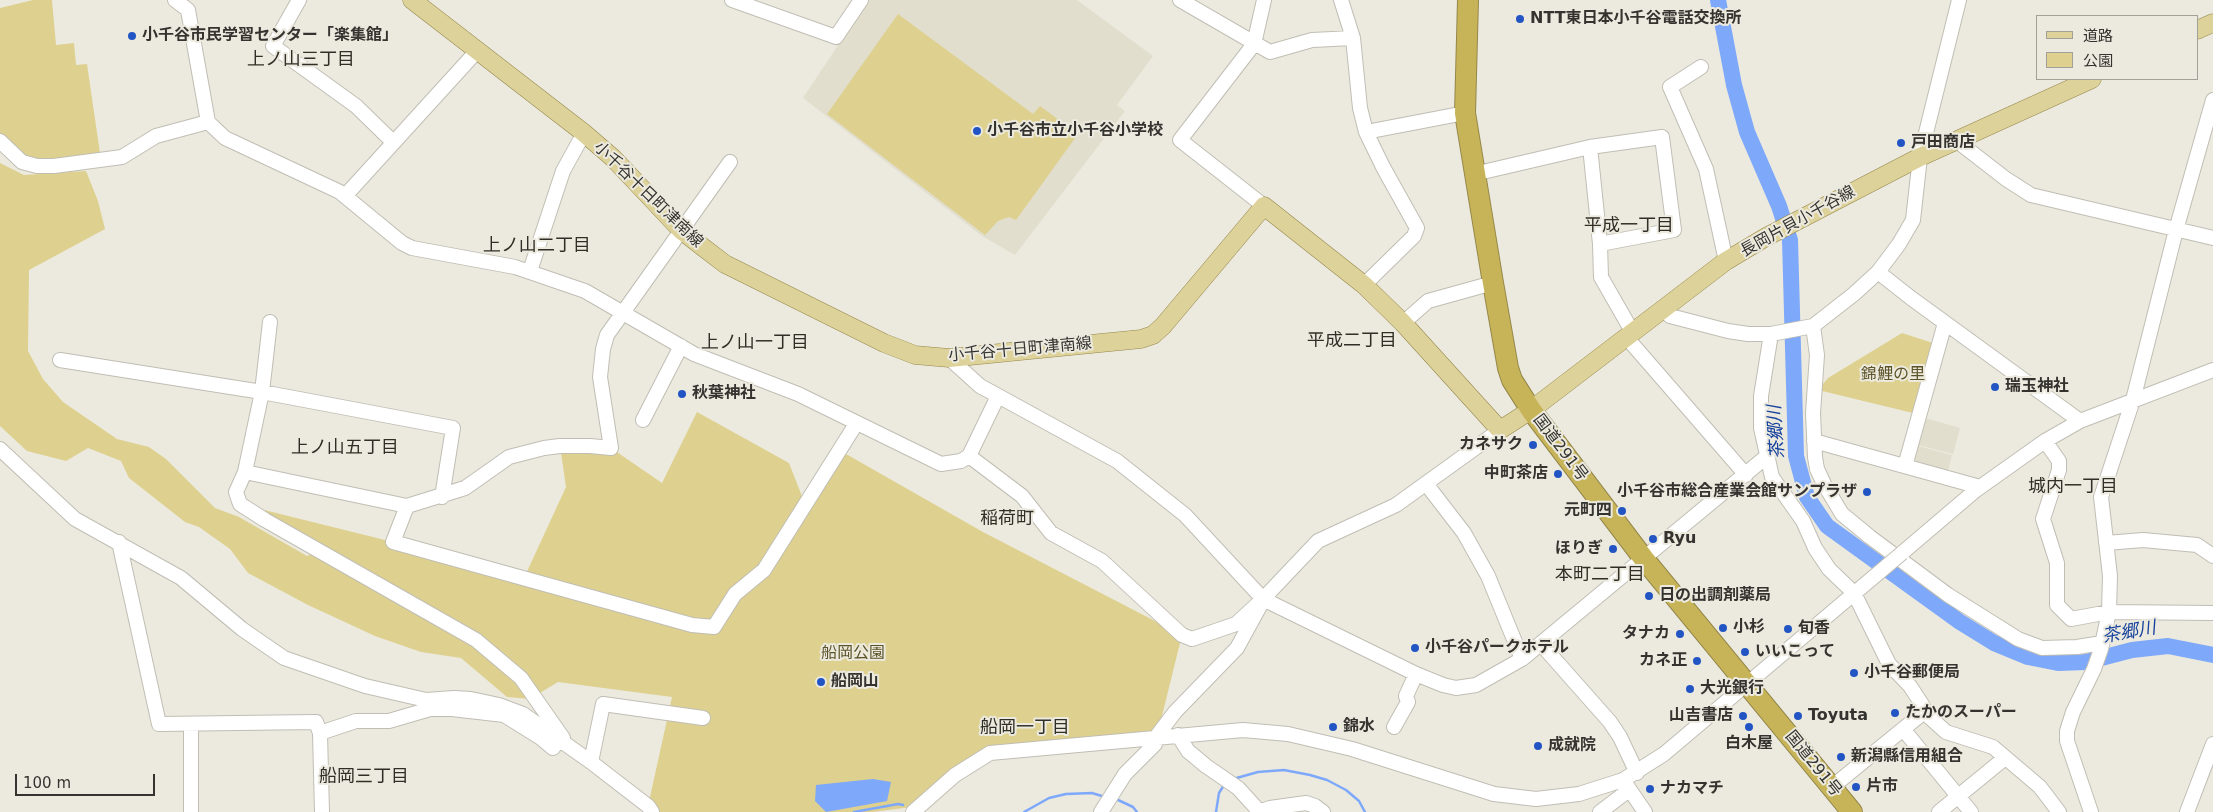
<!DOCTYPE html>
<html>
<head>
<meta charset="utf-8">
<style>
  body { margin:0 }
  #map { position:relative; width:2213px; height:812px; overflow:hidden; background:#eceadf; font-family:"DejaVu Sans","Noto Sans JP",sans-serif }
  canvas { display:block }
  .legend { position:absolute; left:2036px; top:15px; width:162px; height:65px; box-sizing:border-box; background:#eceadf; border:1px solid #a2a199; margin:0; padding:6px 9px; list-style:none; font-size:15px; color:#34332f }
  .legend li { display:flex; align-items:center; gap:10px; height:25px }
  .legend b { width:25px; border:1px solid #a2a199 }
  .scale { position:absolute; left:15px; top:774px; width:140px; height:22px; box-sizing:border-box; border:2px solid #34332f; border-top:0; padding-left:6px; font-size:15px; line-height:18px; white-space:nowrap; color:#34332f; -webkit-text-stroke:4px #eceadf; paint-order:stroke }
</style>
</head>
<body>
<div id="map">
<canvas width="2213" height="812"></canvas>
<ul class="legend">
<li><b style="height:6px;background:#ded29b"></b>道路</li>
<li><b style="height:14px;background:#ded08e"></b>公園</li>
</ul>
<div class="scale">100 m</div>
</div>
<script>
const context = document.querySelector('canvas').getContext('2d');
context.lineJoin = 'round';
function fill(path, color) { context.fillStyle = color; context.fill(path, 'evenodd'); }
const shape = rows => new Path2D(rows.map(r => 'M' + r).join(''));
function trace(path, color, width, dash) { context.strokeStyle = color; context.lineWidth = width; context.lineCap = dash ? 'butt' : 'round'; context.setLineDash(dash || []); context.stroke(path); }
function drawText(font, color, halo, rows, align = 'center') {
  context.font = font + ' "DejaVu Sans","Noto Sans JP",sans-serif'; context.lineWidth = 4; context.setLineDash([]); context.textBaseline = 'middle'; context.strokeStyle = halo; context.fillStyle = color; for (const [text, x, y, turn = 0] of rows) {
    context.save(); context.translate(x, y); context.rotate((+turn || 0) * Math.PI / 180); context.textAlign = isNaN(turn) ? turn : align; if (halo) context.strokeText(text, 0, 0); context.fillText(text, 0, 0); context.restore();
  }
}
fill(shape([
  [868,0,1077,0,1153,56,1117,105,1125,111,1015,255,982,236,803,98],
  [1922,417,1960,428,1953,454,1914,444],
  [1914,445,1952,455,1947,475,1909,464]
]), '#e2decd');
fill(shape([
  [33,0,52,0,56,45,74,43,76,65,87,64,101,160,32,165,0,141,0,8],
  [898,14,1033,114,1040,106,1078,134,1016,220,1009,217,998,221,985,235,827,114],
  [0,163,24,175,86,171,98,201,105,229,29,270,28,351,43,379,63,402,117,439,149,447,166,459,215,508,239,517,307,556,321,551,240,504,393,542,524,578,566,487,560,446,611,448,662,483,697,412,789,463,805,504,839,450,983,532,1182,635,1155,744,990,753,920,806,872,812,655,812,648,806,672,697,558,682,530,699,507,697,461,658,421,652,375,636,308,605,248,573,230,549,199,527,185,522,129,478,121,461,88,448,66,461,27,451,0,426],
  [1902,333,1936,344,1917,414,1818,390,1828,378]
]), '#ded08e');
fill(shape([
  [873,779,891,782,887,801,826,812,815,801,816,785]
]), '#7ea8fa');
trace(shape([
  [1233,779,1258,772,1284,770,1310,775,1327,780,1346,790,1359,801,1365,812],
  [1116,799,1133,807,1137,812],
  [854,812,898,804,903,805],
  [1024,812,1049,798,1066,794,1092,793,1105,797],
  [1216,812,1219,793,1224,785]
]), '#7ea8fa', 2.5);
trace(shape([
  [1718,0,1734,85,1747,132,1779,206,1790,240,1796,456,1807,497,1827,526,1960,622,1994,643,2028,657,2058,663,2086,662,2132,650,2168,646,2213,655]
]), '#7ea8fa', 16);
const minor = shape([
  [175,0,188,10,208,122,225,138,340,192,402,243,412,248,515,267,585,291,694,354,798,394,941,464,961,461,969,456,998,396],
  [299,0,273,46,356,106,393,142],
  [732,0,836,37,861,0],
  [1180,0,1270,52,1312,40,1353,38],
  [1264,0,1254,44,1180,140,1264,206],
  [1341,0,1353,38,1360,108,1366,132,1383,167,1417,228,1414,236,1364,285],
  [1701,67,1670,87,1706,169,1726,261],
  [1366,132,1465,113],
  [0,141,22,162,37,166,54,166,122,157,156,136,208,122],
  [1957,141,2006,179,2031,195,2213,238],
  [1590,147,1600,244,1601,277,1633,333],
  [1474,174,1590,147,1662,137,1674,230,1600,244],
  [345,196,477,51],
  [530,271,563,171,584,133],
  [1878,272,1911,298,2080,421],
  [1662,309,1670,316,1728,331,1748,334,1771,334,1813,326,1854,294,1878,272,1899,244,1913,220,1920,157,1959,0],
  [270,322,262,392,245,472,236,492,240,504,265,520,476,640,521,678,563,738],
  [1403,323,1428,301,1493,283],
  [1813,326,1817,355,1813,413,1815,457,1817,469,1824,484,1842,514,1870,537,1948,595,2018,639,2042,648,2077,647,2102,643],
  [1771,334,1761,396,1761,428,1772,477,1803,521,1815,548,1829,569,1854,593,1889,664,1910,686,1923,706,1924,712,1946,732,1993,747,2040,787,2059,812],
  [1627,338,1746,475],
  [949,358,980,386,1117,461,1185,515,1263,599,1416,674,1443,685,1456,688,1476,685,1522,659,1766,457],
  [60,360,262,392,453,428,442,497],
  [643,420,681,346],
  [1814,441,1980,487],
  [2045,441,2059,461,2059,470,2043,519,2057,563,2057,605,2071,619,2109,612,2213,613],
  [0,449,75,519,181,578,242,629,284,658,365,686,426,700,454,698,471,699,499,705,523,714,591,762,648,806,652,812],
  [969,456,1022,496,1051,533,1102,561,1182,635,1192,639,1236,624,1263,599,1318,541,1396,505,1500,430],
  [1905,466,1945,323],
  [245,472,407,506,465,488,509,457,544,448,560,446,590,446,611,448,600,377,603,349,607,335,730,162],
  [1427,485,1464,533,1488,576,1522,659],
  [407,506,393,542,692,625,714,627,735,594,764,570,856,424],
  [119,542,159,724,316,722,320,733,322,812],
  [2106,543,2143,540,2197,545,2213,556],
  [1902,553,1976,490,2045,441,2080,421,2213,370],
  [1541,644,1610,722,1620,737,1637,773],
  [1394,727,1408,702,1406,696,1416,674],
  [1903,729,1971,812],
  [320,733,356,721,389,721,430,709,452,709,504,715,541,738,553,748,559,739],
  [1178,735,1188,751,1206,766,1238,788,1259,811],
  [591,762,603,704,703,718],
  [1623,780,1645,812],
  [1832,787,1924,712],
  [191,812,191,725],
  [913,812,955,775,990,753,1243,730,1288,734,1352,749,1494,794,1536,799,1579,794,1623,780,1664,754,1876,575],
  [1101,812,1125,774,1155,744,1156,737,1175,712,1237,648,1260,606],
  [1258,812,1270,808,1306,803,1315,806,1323,812],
  [1600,812,1629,790],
  [1939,812,2005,758],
  [2091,812,2067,741,2067,731,2073,712,2094,669,2101,649,2109,612,2110,576,2101,497,2133,400,2176,230,2213,100],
  [2187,812,2213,744]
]);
const major = shape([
  [412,0,584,133,613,158,682,231,704,248,725,264,884,343,915,355,949,358,1141,339,1153,335,1163,326,1264,206,1364,285,1403,323,1500,430,1531,410,1726,261,1766,237,1920,157,2092,79],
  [2197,30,2213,23]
]);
const highway = shape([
  [1468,0,1465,113,1493,283,1508,368,1512,380,1531,410,1644,559,1852,812]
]);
trace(minor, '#c0beb4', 16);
trace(major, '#94874a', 19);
trace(highway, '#94874a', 22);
trace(minor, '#fff', 14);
trace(major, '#ded29b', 18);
trace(highway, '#c8b458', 20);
const minorBridge = shape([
  [1876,575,1902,553]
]);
trace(minorBridge, '#c0beb4', 16, []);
trace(minorBridge, '#fff', 14);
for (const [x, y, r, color] of [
  [1520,19,5,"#2255c3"],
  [132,36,5,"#2255c3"],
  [977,131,5,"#2255c3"],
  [1901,143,5,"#2255c3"],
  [1995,387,5,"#2255c3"],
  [682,394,5,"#2255c3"],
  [1533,445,5,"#2255c3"],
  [1558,474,5,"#2255c3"],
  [1867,492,5,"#2255c3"],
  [1622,511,5,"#2255c3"],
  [1653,539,5,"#2255c3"],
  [1613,549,5,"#2255c3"],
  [1649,596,5,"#2255c3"],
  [1723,628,5,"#2255c3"],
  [1788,629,5,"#2255c3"],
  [1680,634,5,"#2255c3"],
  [1415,648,5,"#2255c3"],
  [1745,652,5,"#2255c3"],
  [1697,661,5,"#2255c3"],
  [1854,673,5,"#2255c3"],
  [821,682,5,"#2255c3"],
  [1690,689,5,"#2255c3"],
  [1895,713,5,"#2255c3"],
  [1743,716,5,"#2255c3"],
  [1798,716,5,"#2255c3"],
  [1333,727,5,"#2255c3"],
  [1749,727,5,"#2255c3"],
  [1538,746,5,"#2255c3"],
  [1841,757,5,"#2255c3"],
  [1856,787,5,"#2255c3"],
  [1650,789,5,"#2255c3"]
]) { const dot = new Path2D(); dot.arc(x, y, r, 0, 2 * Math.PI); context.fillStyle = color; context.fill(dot); trace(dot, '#eceadf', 2); }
drawText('bold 16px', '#34332f', '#eceadf', [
  ["NTT東日本小千谷電話交換所",1530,19],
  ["小千谷市民学習センター「楽集館」",142,36],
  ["小千谷市立小千谷小学校",987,131],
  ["戸田商店",1911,143],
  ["瑞玉神社",2005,387],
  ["秋葉神社",692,394],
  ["カネサク",1523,445,"right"],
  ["中町茶店",1548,474,"right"],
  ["小千谷市総合産業会館サンプラザ",1857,492,"right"],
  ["元町四",1612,511,"right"],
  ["Ryu",1663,539],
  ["ほりぎ",1603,549,"right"],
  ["日の出調剤薬局",1659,596],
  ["小杉",1733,628],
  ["旬香",1798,629],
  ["タナカ",1670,634,"right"],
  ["小千谷パークホテル",1425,648],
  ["いいこって",1755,652],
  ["カネ正",1687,661,"right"],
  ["小千谷郵便局",1864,673],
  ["船岡山",831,682],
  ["大光銀行",1700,689],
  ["たかのスーパー",1905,713],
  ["山吉書店",1733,716,"right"],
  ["Toyuta",1808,716],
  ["錦水",1343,727],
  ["白木屋",1749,744,"center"],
  ["成就院",1548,746],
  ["新潟縣信用組合",1851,757],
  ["片市",1866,787],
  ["ナカマチ",1660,789]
], 'left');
drawText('16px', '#34332f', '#eceadf', [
  ["小千谷十日町津南線",648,195,44],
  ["長岡片貝小千谷線",1798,222,-29],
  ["小千谷十日町津南線",1020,350,-5],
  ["国道291号",1560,448,53],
  ["国道291号",1813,764,51]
]);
drawText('16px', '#5c5328', '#eceadf', [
  ["錦鯉の里",1893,375],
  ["船岡公園",853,654]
]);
drawText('18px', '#302e26', '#eceadf', [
  ["上ノ山三丁目",301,60],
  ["平成一丁目",1629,226],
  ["上ノ山二丁目",537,246],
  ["平成二丁目",1352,341],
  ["上ノ山一丁目",755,343],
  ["上ノ山五丁目",345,448],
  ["城内一丁目",2073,487],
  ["稲荷町",1007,519],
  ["本町二丁目",1600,575],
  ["船岡一丁目",1025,728],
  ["船岡三丁目",364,777]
]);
drawText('italic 18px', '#16419d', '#eceadf', [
  ["茶郷川",1777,432,-94],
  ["茶郷川",2129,633,-10]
]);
</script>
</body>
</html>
